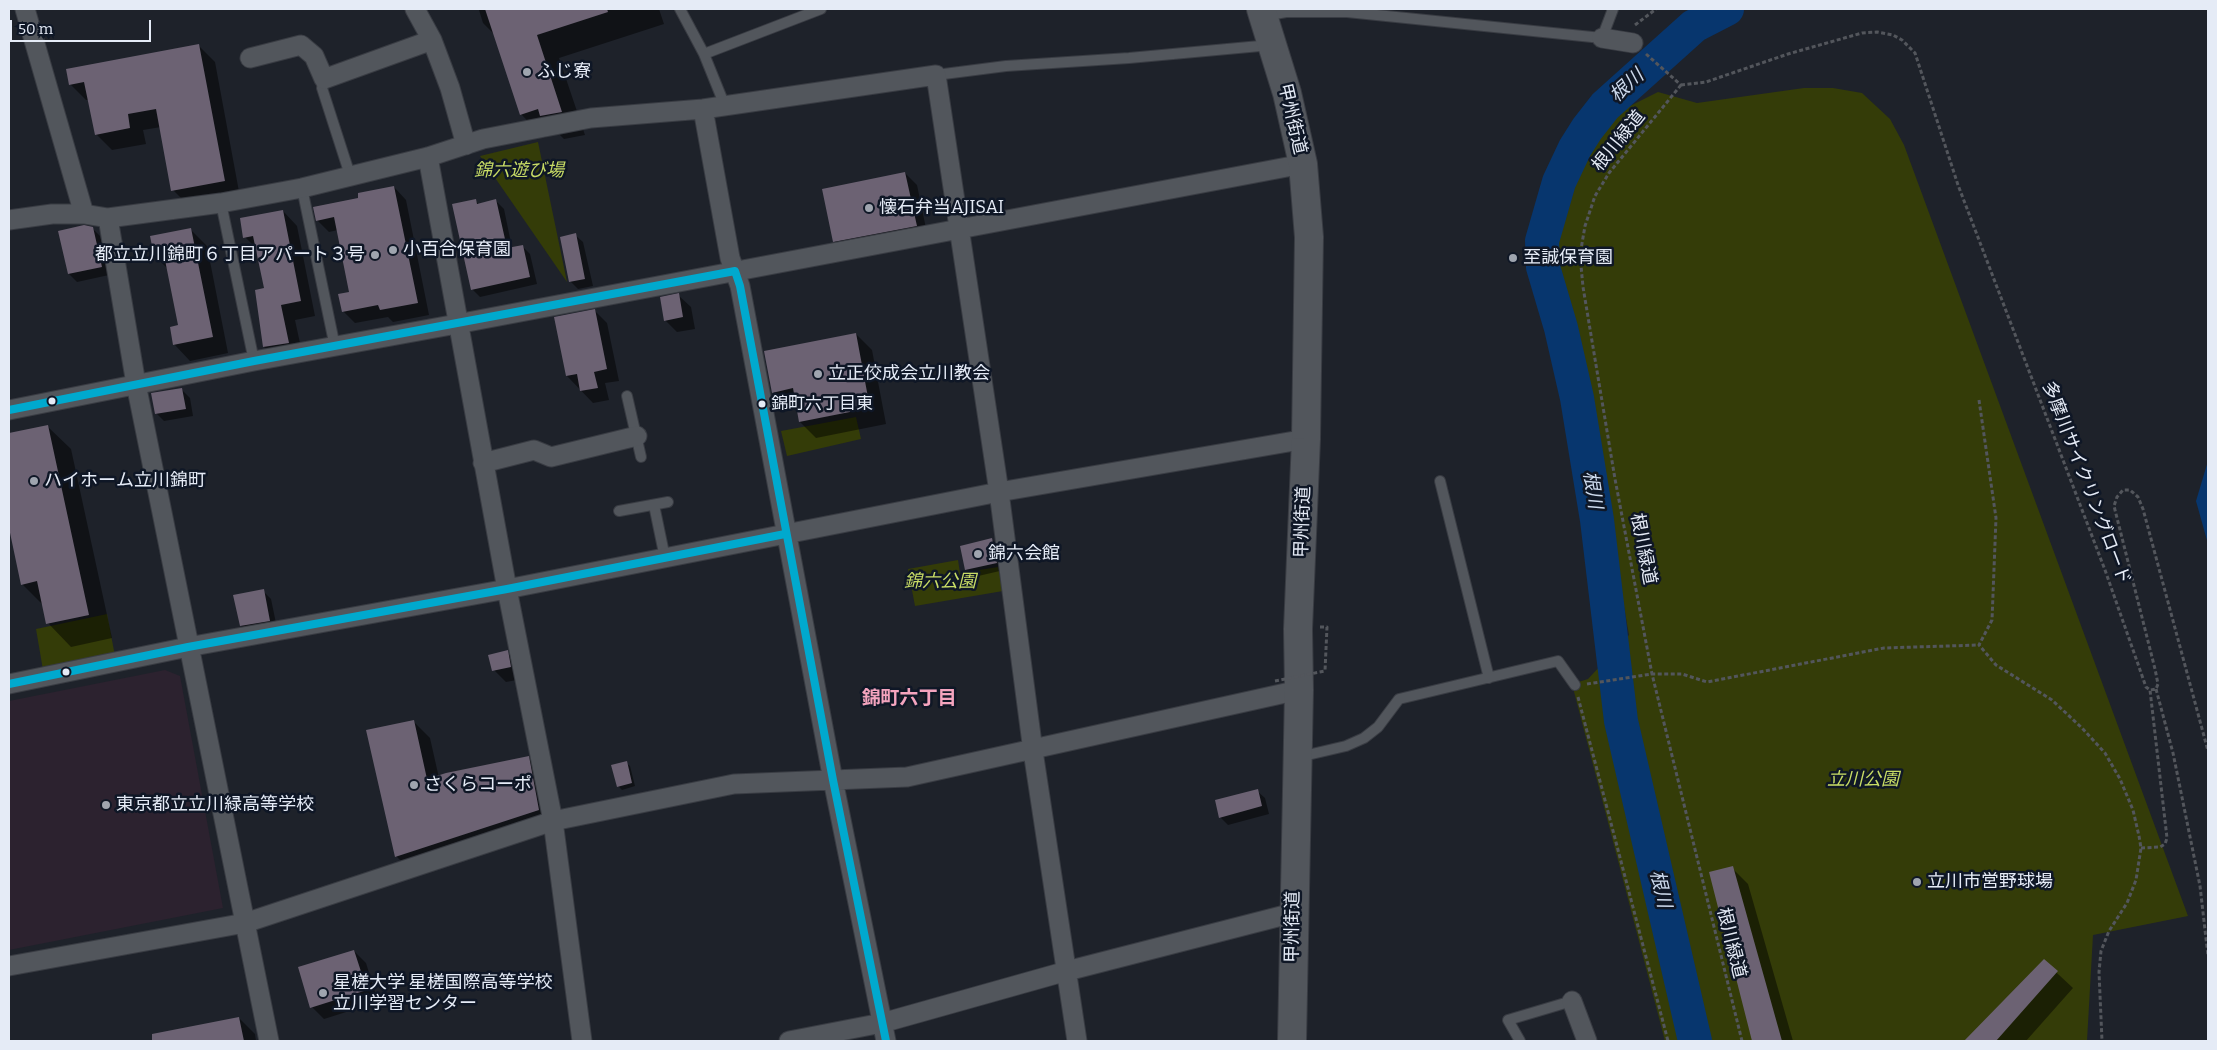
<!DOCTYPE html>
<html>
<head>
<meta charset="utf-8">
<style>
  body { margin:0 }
  #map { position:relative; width:2217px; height:1050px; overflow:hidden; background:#1e222a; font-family:Bitter,serif }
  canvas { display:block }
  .frame { position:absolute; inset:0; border:10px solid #e5ebf6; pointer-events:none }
  .scale { position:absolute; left:10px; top:20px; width:141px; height:22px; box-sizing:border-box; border:2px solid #e5ebf6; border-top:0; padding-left:6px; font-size:15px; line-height:18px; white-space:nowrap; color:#e5ebf6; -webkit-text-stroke:4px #0f1726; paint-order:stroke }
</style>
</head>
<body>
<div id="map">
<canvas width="2217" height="1050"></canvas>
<div class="frame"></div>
<div class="scale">50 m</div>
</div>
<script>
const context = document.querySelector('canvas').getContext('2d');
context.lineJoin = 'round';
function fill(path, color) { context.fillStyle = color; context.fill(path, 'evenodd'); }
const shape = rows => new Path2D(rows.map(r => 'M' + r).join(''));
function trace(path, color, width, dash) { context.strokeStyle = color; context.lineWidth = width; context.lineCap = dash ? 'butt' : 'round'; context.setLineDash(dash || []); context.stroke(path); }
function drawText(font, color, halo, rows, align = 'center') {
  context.font = font + ' Bitter,"Noto Sans JP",serif'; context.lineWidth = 5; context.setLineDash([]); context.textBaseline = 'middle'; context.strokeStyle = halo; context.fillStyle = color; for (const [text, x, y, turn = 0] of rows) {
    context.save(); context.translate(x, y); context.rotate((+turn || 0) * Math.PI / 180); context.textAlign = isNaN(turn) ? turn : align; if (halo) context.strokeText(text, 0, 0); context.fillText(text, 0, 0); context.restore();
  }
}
fill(shape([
  [165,670,180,676,223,908,9,950,9,701]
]), '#2c222f');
fill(shape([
  [1804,88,1833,88,1862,93,1890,119,1904,145,2188,916,2093,935,2087,1041,1665,1041,1572,684,1588,679,1629,635,1589,411,1555,272,1556,222,1572,177,1591,142,1626,108,1658,92,1697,103],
  [538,142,567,282,480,156],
  [856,417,861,439,787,456,781,431],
  [958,560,960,573,998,567,1003,591,915,606,908,569],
  [107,614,115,656,43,670,36,629]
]), '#343c08');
fill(shape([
  [2208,461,2208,544,2196,501]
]), '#07366e');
fill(shape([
  [483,9,659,9,664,24,559,58,585,135,564,139,558,133,544,138,521,114,495,35,483,23,479,10],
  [199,46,215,62,240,197,189,206,173,190,161,127,143,130,146,144,112,150,96,134,89,100,86,100,70,84],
  [905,173,917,185,928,238,846,253,834,241],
  [394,187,406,200,429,315,393,322,388,317,355,323,343,311,350,293,338,230,329,232,317,220,359,199],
  [475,201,479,204,496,201,504,209,512,248,522,246,530,254,537,284,480,297,472,289],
  [283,211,297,226,315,316,295,320,303,357,279,361,264,347,265,289,258,250,245,237],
  [92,228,100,236,109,275,77,282,69,274],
  [190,229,207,246,228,353,190,361,174,344,180,326,168,269,155,256],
  [575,235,583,242,593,286,578,289,570,281],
  [678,295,691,307,695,329,677,332,665,320],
  [595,311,607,323,619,381,605,383,609,400,593,403,567,376],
  [856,334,872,350,886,424,816,438,800,422,797,407,789,408,773,392],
  [182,390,190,398,193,416,164,421,156,413],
  [47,426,71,449,112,638,71,647,48,623,44,606,22,584,9,522,9,434],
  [991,539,999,547,1004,570,974,577,966,569],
  [263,591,271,599,277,628,249,634,241,626],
  [507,652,519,664,522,679,506,682,494,670],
  [413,721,430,738,439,778,528,757,544,773,555,826,412,872,396,856],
  [626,763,630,766,635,786,622,790,618,786],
  [1257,791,1265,798,1269,814,1228,825,1220,817],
  [1732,868,1748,884,1793,1041,1753,1041,1711,873],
  [354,951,366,963,378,1002,324,1019,312,1007],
  [2044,961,2073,988,2026,1041,1966,1041],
  [239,1018,255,1034,256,1041,154,1041,153,1035]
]), '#0007');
trace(shape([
  [1695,1041,1621,721,1597,520,1577,398,1561,328,1543,267,1542,241,1559,182,1575,148,1587,129,1605,106,1694,26,1727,9]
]), '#07366e', 34);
fill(shape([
  [485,9,607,9,608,12,537,35,562,112,540,116,538,109,520,115],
  [199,44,225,181,171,191,156,109,128,114,130,128,95,135,84,82,69,85,66,69],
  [905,172,917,226,833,242,822,189],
  [394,186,418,303,380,310,378,305,342,312,338,294,349,292,334,217,316,221,313,207,358,198,358,193],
  [476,199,477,204,496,199,507,248,523,245,530,277,471,290,452,204],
  [283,210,301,301,281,305,289,343,263,347,255,290,264,288,253,236,243,238,240,218],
  [84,225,93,227,102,267,68,274,58,231],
  [191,228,213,337,173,345,170,327,178,325,164,255,154,256,150,236],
  [576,233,585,279,569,282,560,237],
  [679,293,683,317,664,321,660,297],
  [595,309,607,369,594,372,598,388,580,391,577,374,566,376,554,317],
  [856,333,870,408,799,422,793,388,772,393,764,351],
  [182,388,186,409,155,414,151,393],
  [48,425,89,615,46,624,37,581,21,585,9,528,9,433],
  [992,538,997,563,965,570,960,546],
  [264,589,270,621,240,626,233,595],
  [508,650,511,667,492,671,488,655],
  [414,720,427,779,446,773,529,756,539,810,395,857,366,730],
  [627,761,632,783,617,787,611,765],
  [1258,789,1262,806,1219,818,1215,800],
  [1733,866,1782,1041,1752,1041,1709,872],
  [354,950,367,990,310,1008,298,967],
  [2044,959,2058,971,1996,1041,1964,1041],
  [239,1017,244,1041,152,1041,152,1034]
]), '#6c6273');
const lane = shape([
  [680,9,704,54,725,106],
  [1264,16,1286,12,1347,12,1602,38,1613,9],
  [704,54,821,9],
  [936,75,1006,66,1129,58,1271,45],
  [324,79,322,88,350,175],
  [302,188,335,347],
  [221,203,254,361],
  [627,396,641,457],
  [1440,481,1489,678],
  [654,505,665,558],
  [619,511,668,502],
  [1299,757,1346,746,1364,738,1378,727,1399,699,1558,661,1575,685],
  [1520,1041,1508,1020,1572,1001]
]);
const street = shape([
  [25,9,84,214],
  [415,9,432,40,450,88,466,145],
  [1602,38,1633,43],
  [250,58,301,45,314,56,324,79,432,40],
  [703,109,730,258,740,286,833,780,886,1041],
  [428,157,507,589,553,821,582,1041],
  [108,218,136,384,269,1041],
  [9,220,52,214,84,214,108,218,221,203,302,188,428,157,483,139,591,118,703,109,936,75,999,492,1033,751,1077,1041],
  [9,410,254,361,457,324,1303,164],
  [483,463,534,450,551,457,637,436],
  [9,684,188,647,507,589,999,492,1306,439],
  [9,966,245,923,553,821,734,784,907,777,1299,690],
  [1572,1001,1587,1041],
  [789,1041,882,1023,1067,971,1293,913]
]);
const secondary = shape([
  [1261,9,1287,93,1303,164,1309,237,1306,439,1298,629,1299,690,1292,1041]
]);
trace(lane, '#393c43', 12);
trace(street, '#393c43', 21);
trace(secondary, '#393c43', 30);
trace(shape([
  [1635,25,1656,9],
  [1646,54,1681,85],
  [1681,85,1706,82,1788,54,1862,33,1877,32,1893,35,1902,40,1915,53,1958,185,2105,570,2146,687,2150,690,2156,689,2158,684,2155,669,2114,506,2117,497,2123,490,2130,490,2138,497,2143,509,2208,751],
  [1681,85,1609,173,1595,196,1585,226,1580,255,1583,287,1615,479,1652,674,1742,1041],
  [1979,400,1996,518,1992,620,1979,645,1996,665,2052,700,2082,728,2105,753,2120,779,2133,810,2139,836,2141,848,2136,880,2127,903,2109,931,2101,951,2099,972,2102,1041],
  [1320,627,1327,627,1325,671],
  [1587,684,1652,674,1682,674,1707,682,1884,648,1979,645],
  [2156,689,2173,753,2200,886,2208,956],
  [1578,697,1668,1041],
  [2141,848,2160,847,2165,844,2167,838,2150,690]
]), '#53565c', 3, [4, 2.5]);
trace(lane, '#52565c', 10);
trace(street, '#52565c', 19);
trace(secondary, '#52565c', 28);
trace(shape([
  [1275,681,1325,671]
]), '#53565c', 3, [4, 2.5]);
trace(shape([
  [9,410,254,361,735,271,740,286,833,780,886,1041],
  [9,684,188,647,507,589,785,534]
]), '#00a9ce', 8);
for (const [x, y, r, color] of [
  [527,72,5,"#9fa5af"],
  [869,208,5,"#9fa5af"],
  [393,250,5,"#9fa5af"],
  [375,255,5,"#9fa5af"],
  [1513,258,5,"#9fa5af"],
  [818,374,5,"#9fa5af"],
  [52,401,4.5,"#e5ebf6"],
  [762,404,4.5,"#e5ebf6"],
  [34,481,5,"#9fa5af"],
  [978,554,5,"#9fa5af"],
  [66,672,4.5,"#e5ebf6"],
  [414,785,5,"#9fa5af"],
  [106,805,5,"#9fa5af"],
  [1917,882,5,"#9fa5af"],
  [323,993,5,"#9fa5af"]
]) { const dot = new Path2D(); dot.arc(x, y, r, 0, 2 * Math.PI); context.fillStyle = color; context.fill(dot); trace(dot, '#0f1726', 2); }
drawText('17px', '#e5ebf6', '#0f1726', [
  ["錦町六丁目東",771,404]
], 'left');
drawText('18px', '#e5ebf6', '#0f1726', [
  ["ふじ寮",537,72],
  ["懐石弁当AJISAI",879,208],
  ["小百合保育園",403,250],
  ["都立立川錦町６丁目アパート３号",365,255,"right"],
  ["至誠保育園",1523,258],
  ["立正佼成会立川教会",828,374],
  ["ハイホーム立川錦町",44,481],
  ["錦六会館",988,554],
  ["さくらコーポ",424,785],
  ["東京都立立川緑高等学校",116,805],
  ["立川市営野球場",1927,882],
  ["星槎大学 星槎国際高等学校",333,983],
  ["立川学習センター",333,1004]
], 'left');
drawText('18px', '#e5ebf6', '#0f1726', [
  ["甲州街道",1292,119,77],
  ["根川緑道",1619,141,-51],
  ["多摩川サイクリングロード",2086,483,69],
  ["甲州街道",1303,522,-88],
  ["根川緑道",1643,549,79],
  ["甲州街道",1293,927,-89],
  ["根川緑道",1731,943,76]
]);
drawText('italic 18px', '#c8dc65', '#0f1726', [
  ["錦六遊び場",519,171],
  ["錦六公園",940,582],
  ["立川公園",1863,780]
]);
drawText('italic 19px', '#cddaed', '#0f1726', [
  ["根川",1627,86,-42],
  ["根川",1592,490,81],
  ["根川",1660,889,77]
]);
drawText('bold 19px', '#f4a4be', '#0f1726', [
  ["錦町六丁目",909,699]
]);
</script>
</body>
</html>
